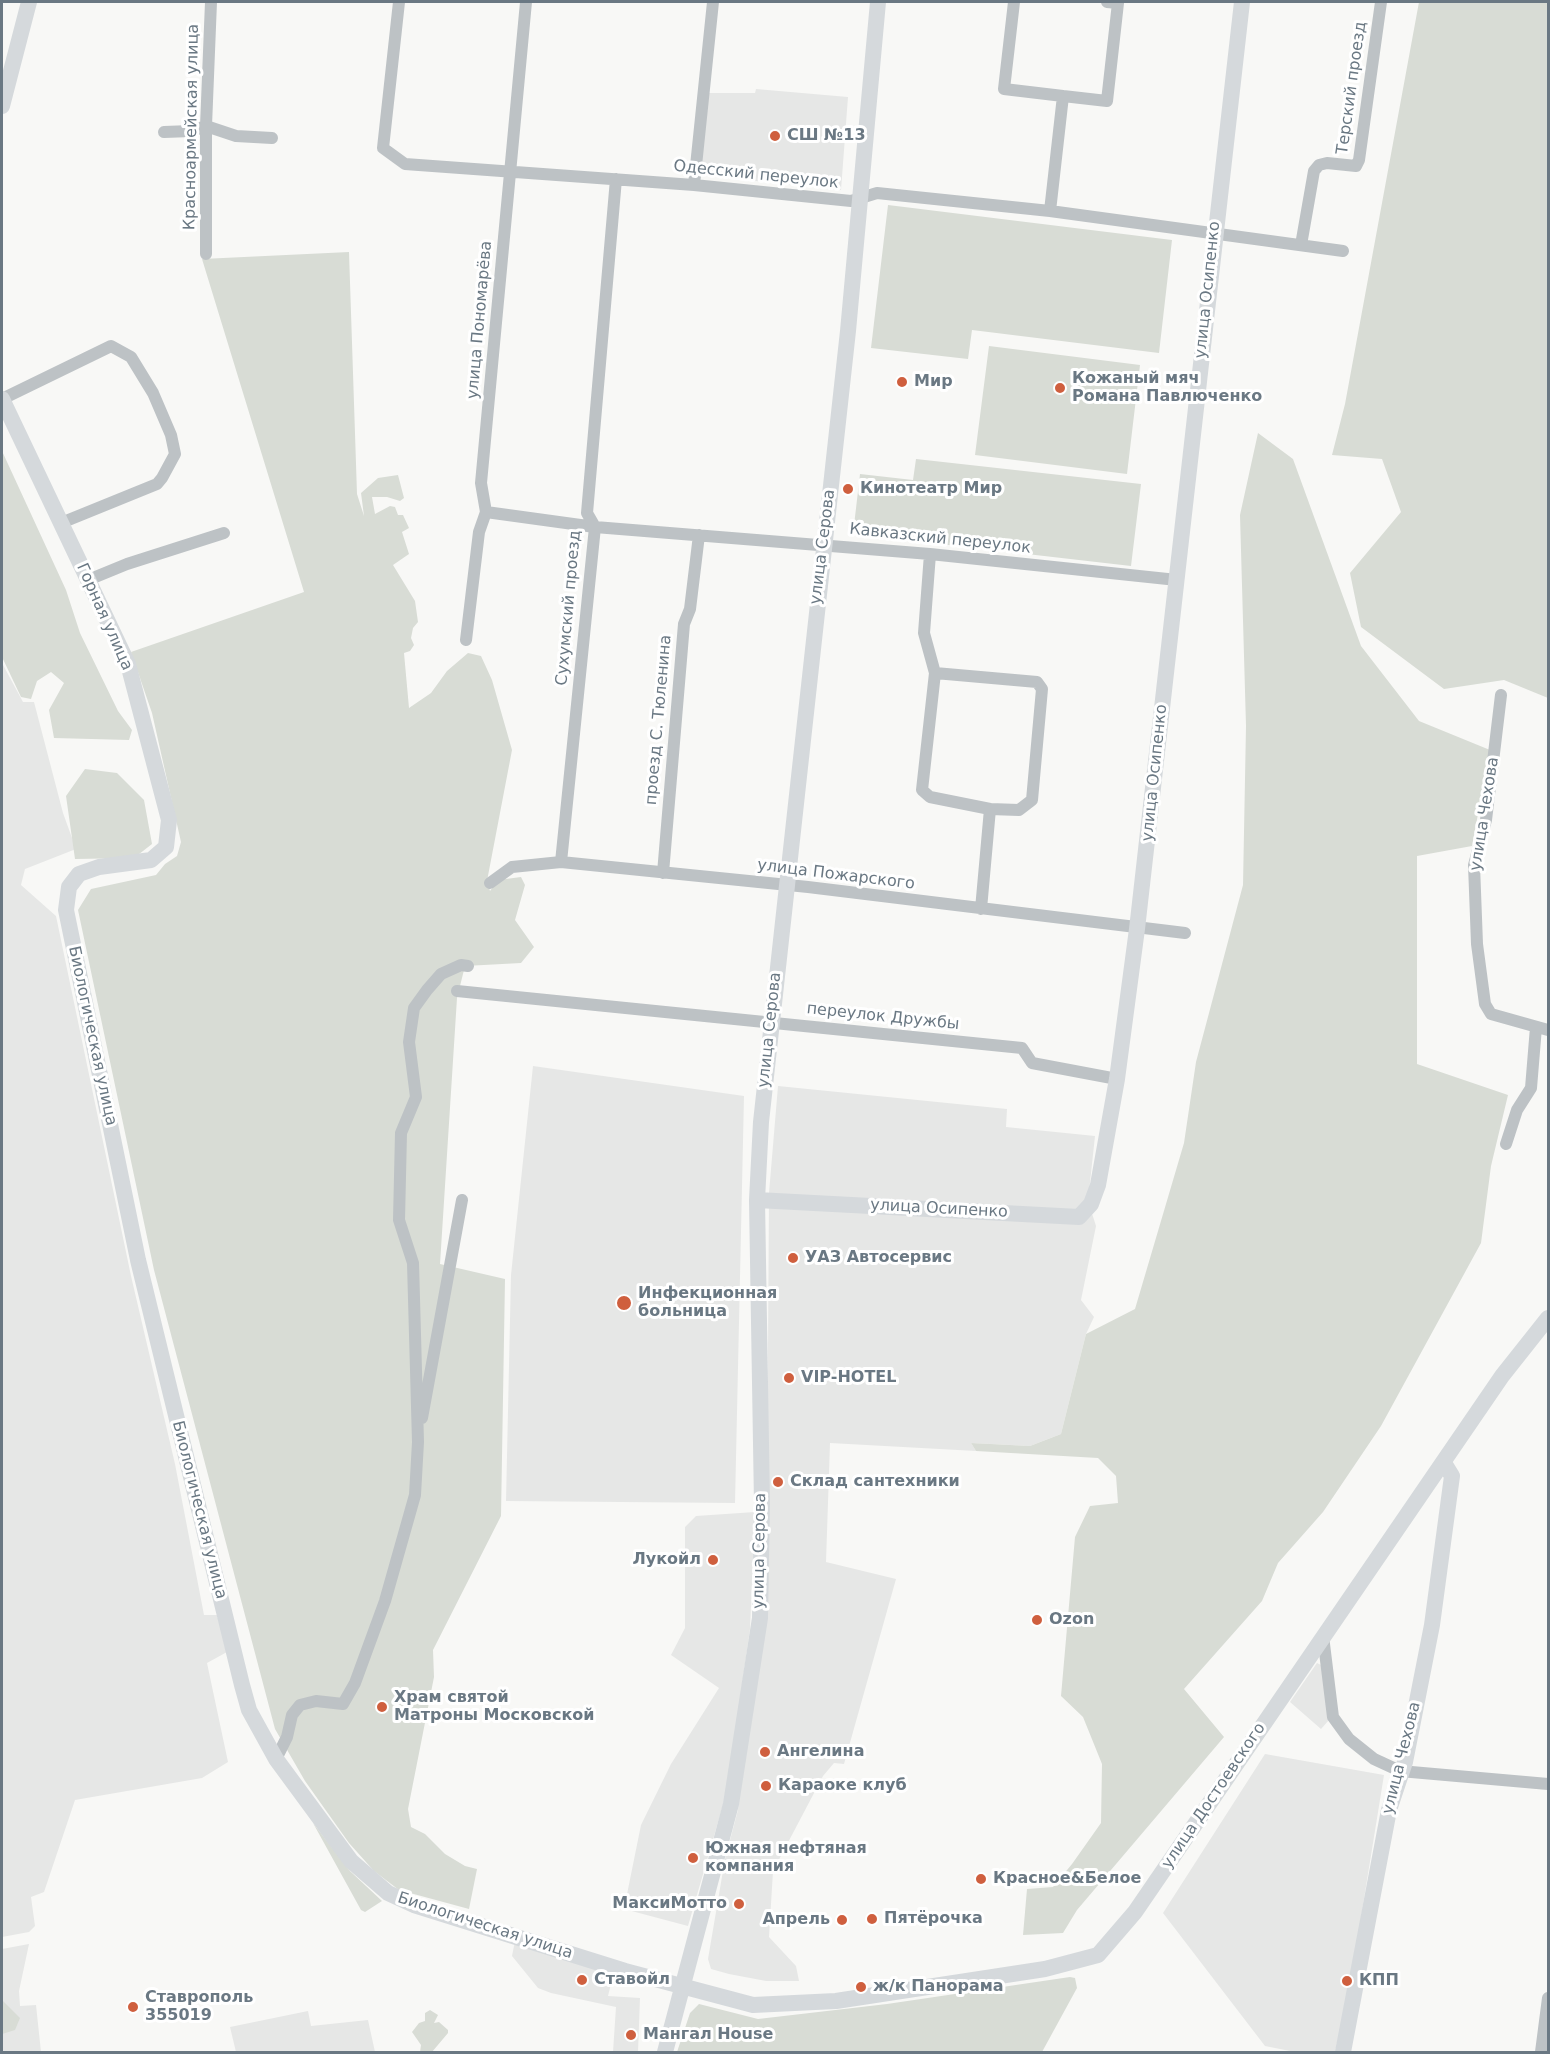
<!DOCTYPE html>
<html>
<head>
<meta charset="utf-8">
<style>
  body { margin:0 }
  #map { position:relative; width:1550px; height:2054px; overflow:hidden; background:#f8f8f6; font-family:"DejaVu Sans",sans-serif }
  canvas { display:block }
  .frame { position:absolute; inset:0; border:3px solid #6a7883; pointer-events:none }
</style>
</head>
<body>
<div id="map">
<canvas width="1550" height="2054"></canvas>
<div class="frame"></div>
</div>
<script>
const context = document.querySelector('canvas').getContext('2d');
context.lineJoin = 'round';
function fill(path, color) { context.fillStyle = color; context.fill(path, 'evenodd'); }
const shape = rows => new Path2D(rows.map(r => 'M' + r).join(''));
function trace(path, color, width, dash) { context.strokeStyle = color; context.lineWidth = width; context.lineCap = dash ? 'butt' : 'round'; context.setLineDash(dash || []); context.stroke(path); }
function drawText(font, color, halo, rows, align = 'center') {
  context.font = font + ' "DejaVu Sans",sans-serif'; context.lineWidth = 6; context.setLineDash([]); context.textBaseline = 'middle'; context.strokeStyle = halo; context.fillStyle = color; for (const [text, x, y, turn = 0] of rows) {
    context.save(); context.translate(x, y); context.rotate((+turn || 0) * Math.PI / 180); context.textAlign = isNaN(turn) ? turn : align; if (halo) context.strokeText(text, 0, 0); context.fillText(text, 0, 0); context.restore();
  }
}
fill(shape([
  [756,89,848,97,841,190,700,175,709,93,755,93],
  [2,663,23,702,34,702,63,813,76,849,25,869,21,885,56,916,131,1276,175,1464,204,1615,217,1615,227,1652,207,1663,228,1762,202,1778,75,1800,44,1892,31,1897,35,1926,29,1932,2,1937],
  [533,1066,744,1096,735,1503,506,1501,511,1275],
  [778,1086,1007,1109,1006,1127,1095,1136,1088,1201,1096,1226,1081,1300,1094,1317,1086,1334,1061,1434,1030,1446,971,1443,976,1451,830,1443,826,1562,896,1579,844,1764,834,1763,823,1776,773,1871,769,1937,796,1966,799,1981,766,1981,729,1974,711,1969,708,1959,725,1859,738,1810,767,1503,769,1193],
  [755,1512,750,1629,727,1791,688,1926,624,1909,641,1825,671,1764,719,1688,671,1655,685,1628,685,1527,696,1516],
  [1317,1663,1323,1666,1329,1720,1321,1729,1290,1702],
  [1265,1754,1384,1775,1351,1979,1335,2052,1295,2052,1265,2046,1163,1913],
  [515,1941,614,1972,608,1996,640,1998,638,2052,613,2052,616,2007,551,1993,538,1988,512,1956],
  [29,1944,19,1991,20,2006,36,2005,41,2052,3,2052,2,2032,8,2030,2,1996,2,1949],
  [308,2011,311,2026,368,2020,375,2052,236,2052,230,2027]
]), '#e6e7e6');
fill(shape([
  [1419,2,1548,2,1548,698,1504,680,1444,689,1361,627,1350,573,1401,512,1382,459,1332,455,1345,404],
  [888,205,1172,240,1159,353,972,330,968,359,871,348],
  [349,252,357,494,364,516,361,493,378,478,398,475,404,498,400,501,387,497,372,497,375,514,390,506,395,507,398,515,403,515,409,528,402,532,409,554,393,565,415,601,418,622,413,628,411,638,414,645,410,651,404,653,409,708,431,693,447,671,468,653,481,656,492,680,512,750,487,881,490,891,498,880,521,877,525,885,515,920,534,947,521,963,465,966,457,998,440,1264,505,1279,501,1516,433,1650,434,1677,408,1809,411,1827,425,1834,445,1854,465,1866,477,1869,469,1909,399,1890,374,1871,349,1843,305,1781,275,1729,154,1270,78,910,91,889,156,875,165,864,177,856,181,842,152,713,131,652,304,592,202,259],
  [989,346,1140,365,1127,474,975,455],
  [1258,433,1293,459,1361,646,1419,721,1490,750,1472,846,1417,856,1417,1064,1508,1095,1491,1166,1481,1243,1381,1426,1323,1512,1278,1563,1262,1601,1184,1689,1224,1737,1077,1910,1063,1933,1023,1935,1027,1889,1053,1887,1072,1864,1101,1823,1102,1764,1083,1717,1061,1696,1075,1537,1090,1506,1118,1503,1116,1476,1098,1458,976,1451,971,1443,1030,1446,1061,1434,1086,1334,1135,1309,1184,1143,1196,1062,1243,885,1246,726,1240,515],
  [2,451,66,590,80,633,118,711,132,730,129,740,54,738,49,710,64,683,51,672,37,681,31,699,21,697,2,657],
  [916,459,1141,484,1131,566,853,534,860,474,913,480],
  [85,769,117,773,144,800,152,844,134,858,75,859,66,796],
  [313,1823,350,1871,382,1901,365,1912,361,1910],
  [1070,1977,1075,1978,1077,1988,1042,2052,677,2052,690,2013,699,2004,758,2019,887,2004],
  [2,2000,20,2018,15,2030,2,2034],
  [430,2010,438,2015,434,2023,439,2022,448,2030,448,2033,432,2052,420,2052,421,2045,412,2032,419,2023,425,2021,425,2013]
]), '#d8dcd5');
trace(shape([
  [399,2,383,148,405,164,694,185,851,201,877,193,1050,211,1343,251],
  [1014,2,1004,89,1063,96,1050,211],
  [1063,96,1107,101,1118,3,1107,2],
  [164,132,191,131,206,126,236,136,272,138],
  [694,185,713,2],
  [1301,245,1314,171,1319,165,1327,163,1356,166,1359,160,1381,2],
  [206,254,206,126,211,2],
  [2,399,111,346,131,357,153,393,171,435,175,454,162,478,157,484,61,523],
  [486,512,595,527,930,554,1177,580],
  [930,554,924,633,935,673,922,790,930,797,990,809,981,909],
  [88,580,127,564,224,533],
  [466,640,479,532,486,512,481,483,526,2],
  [935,673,1037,682,1042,689,1032,800,1019,810,990,809],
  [1501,695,1486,820,1474,865,1477,944,1485,1004,1491,1014,1548,1030],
  [561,862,595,527,587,513,616,179],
  [663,873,684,624,690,609,699,535],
  [490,883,512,867,561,862,808,887,1185,933],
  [457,991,1022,1048,1032,1063,1117,1079],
  [1506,1144,1517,1110,1531,1088,1536,1027],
  [422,1418,462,1200],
  [1323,1636,1333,1717,1349,1739,1374,1759,1400,1771,1548,1784],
  [276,1759,287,1737,292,1715,300,1705,316,1701,343,1704,355,1683,385,1601,415,1495,418,1442,413,1263,399,1220,401,1133,416,1097,409,1042,414,1008,427,990,441,974,461,965,468,966],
  [1541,2052,1548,1998]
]), '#bdc2c5', 12);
trace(shape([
  [2,106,29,2],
  [2,399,128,664,169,820,166,847,151,860,99,867,79,874,69,887,66,910,138,1260,242,1685,249,1710,276,1759,351,1861,388,1893,414,1905,625,1971,753,2005,836,2001,1045,1969,1098,1955,1135,1912,1502,1376,1548,1318],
  [757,1200,1079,1217,1091,1204,1098,1185,1117,1079,1137,929,1242,2],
  [665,2052,731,1804,760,1618,762,1504,757,1200,761,1122,848,331,878,2],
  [1343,2052,1389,1810,1405,1762,1432,1625,1452,1476,1444,1463]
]), '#d5d9dc', 16);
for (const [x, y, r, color] of [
  [775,136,6,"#cf5f3e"],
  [902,382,6,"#cf5f3e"],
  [1060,388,6,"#cf5f3e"],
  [848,489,6,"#cf5f3e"],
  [793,1258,6,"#cf5f3e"],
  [624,1303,8,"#cf5f3e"],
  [789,1378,6,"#cf5f3e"],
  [778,1482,6,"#cf5f3e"],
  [713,1560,6,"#cf5f3e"],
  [1037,1620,6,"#cf5f3e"],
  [382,1707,6,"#cf5f3e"],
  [765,1752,6,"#cf5f3e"],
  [766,1786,6,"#cf5f3e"],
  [693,1858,6,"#cf5f3e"],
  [981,1879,6,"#cf5f3e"],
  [739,1904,6,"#cf5f3e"],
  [872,1919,6,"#cf5f3e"],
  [842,1920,6,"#cf5f3e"],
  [582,1980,6,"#cf5f3e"],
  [1347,1981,6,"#cf5f3e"],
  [861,1987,6,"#cf5f3e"],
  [133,2007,6,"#cf5f3e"],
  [631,2035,6,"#cf5f3e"]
]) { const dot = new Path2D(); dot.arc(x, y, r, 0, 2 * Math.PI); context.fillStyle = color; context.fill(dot); trace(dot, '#fff', 2); }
drawText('16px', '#6a7883', '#fff', [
  ["Терский проезд",1352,88,-82],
  ["Красноармейская улица",192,127,-89],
  ["Одесский переулок",756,175,6],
  ["улица Осипенко",1208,290,-84],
  ["улица Пономарёва",480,320,-85],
  ["Кавказский переулок",940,539,6],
  ["улица Серова",823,547,-83],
  ["Сухумский проезд",569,608,-85],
  ["Горная улица",104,617,66],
  ["проезд С. Тюленина",659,720,-85],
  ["улица Осипенко",1155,773,-84],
  ["улица Чехова",1485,814,-81],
  ["улица Пожарского",836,875,7],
  ["переулок Дружбы",883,1017,6],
  ["улица Серова",770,1030,-84],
  ["Биологическая улица",92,1036,78],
  ["улица Осипенко",939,1209,3],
  ["Биологическая улица",199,1510,76],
  ["улица Серова",760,1551,-89],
  ["улица Чехова",1402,1758,-76],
  ["улица Достоевского",1214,1796,-56],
  ["Биологическая улица",485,1926,18]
]);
drawText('bold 16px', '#6a7883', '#fff', [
  ["СШ №13",787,136],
  ["Кожаный мяч",1072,379],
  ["Романа Павлюченко",1072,397],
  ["Мир",914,382],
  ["Кинотеатр Мир",860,489],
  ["УАЗ Автосервис",805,1258],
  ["Инфекционная",638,1294],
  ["больница",638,1312],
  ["VIP-HOTEL",801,1378],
  ["Склад сантехники",790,1482],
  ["Лукойл",701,1560,"right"],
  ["Ozon",1049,1620],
  ["Храм святой",394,1698],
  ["Матроны Московской",394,1716],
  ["Ангелина",777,1752],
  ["Караоке клуб",778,1786],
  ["Южная нефтяная",705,1849],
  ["компания",705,1867],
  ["Красное&Белое",993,1879],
  ["МаксиМотто",727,1904,"right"],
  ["Пятёрочка",884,1919],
  ["Апрель",830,1920,"right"],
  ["Ставойл",594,1980],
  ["КПП",1359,1981],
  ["ж/к Панорама",873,1987],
  ["Ставрополь",145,1998],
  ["355019",145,2016],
  ["Мангал House",643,2035]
], 'left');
</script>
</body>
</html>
